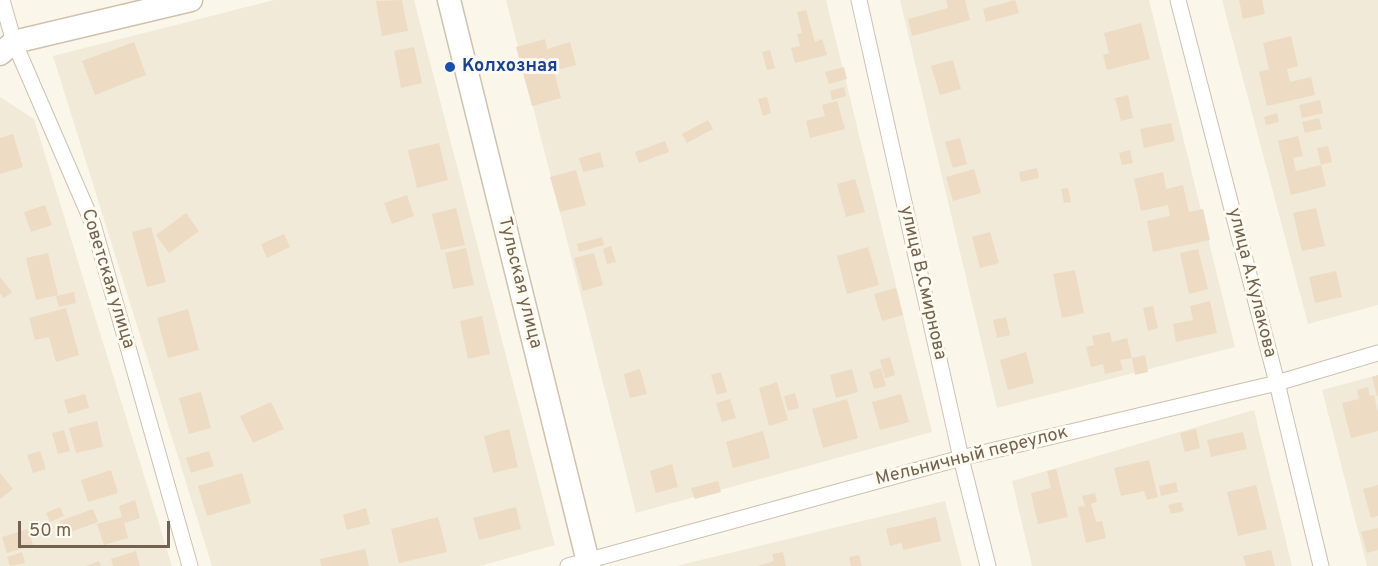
<!DOCTYPE html>
<html>
<head>
<meta charset="utf-8">
<style>
  body { margin:0 }
  #map { position:relative; width:1378px; height:566px; overflow:hidden; background:#faf7ea; font-family:Overpass,sans-serif }
  canvas { display:block }
  .scale { position:absolute; left:18px; top:521px; width:152px; height:27px; box-sizing:border-box; border:3px solid #73624f; border-top:0; padding-left:8px; font-size:18px; line-height:21px; white-space:nowrap; color:#73624f; -webkit-text-stroke:4px #fdfaf0; paint-order:stroke }
</style>
</head>
<body>
<div id="map">
<canvas width="1378" height="566"></canvas>
<div class="scale">50 m</div>
</div>
<script>
const context = document.querySelector('canvas').getContext('2d');
context.lineJoin = 'round';
function fill(path, color) { context.fillStyle = color; context.fill(path, 'evenodd'); }
const shape = rows => new Path2D(rows.map(r => 'M' + r).join(''));
function trace(path, color, width, dash) { context.strokeStyle = color; context.lineWidth = width; context.lineCap = dash ? 'butt' : 'round'; context.setLineDash(dash || []); context.stroke(path); }
function drawText(font, color, halo, rows, align = 'center') {
  context.font = font + ' Overpass,sans-serif'; context.lineWidth = 6; context.setLineDash([]); context.textBaseline = 'middle'; context.strokeStyle = halo; context.fillStyle = color; for (const [text, x, y, turn = 0] of rows) {
    context.save(); context.translate(x, y); context.rotate((+turn || 0) * Math.PI / 180); context.textAlign = isNaN(turn) ? turn : align; if (halo) context.strokeText(text, 0, 0); context.fillText(text, 0, 0); context.restore();
  }
}
fill(shape([
  [274,0,414,0,555,545,480,566,212,566,53,56],
  [506,0,826,0,932,432,636,513],
  [900,0,1149,0,1235,347,997,408],
  [1222,0,1378,0,1378,305,1308,324],
  [0,97,34,119,172,566,0,566],
  [1378,375,1378,566,1367,566,1322,390],
  [1254,410,1292,566,1032,566,1012,481],
  [945,501,962,566,676,566]
]), '#f1ead9');
fill(shape([
  [402,0,408,31,382,36,376,1],
  [946,0,965,0,970,20,912,36,908,19,948,8],
  [1015,0,1019,13,986,22,983,9],
  [1239,0,1262,0,1265,14,1243,19],
  [806,10,815,42,822,39,827,55,795,63,791,48,800,46,797,34,802,33,797,12],
  [1141,23,1150,59,1107,70,1103,55,1109,53,1104,33],
  [1291,36,1298,66,1287,69,1290,82,1311,77,1315,95,1267,106,1259,72,1269,69,1263,43],
  [545,39,547,49,570,42,576,65,554,71,561,98,532,106,516,47],
  [134,42,146,75,95,95,82,61],
  [414,47,422,83,401,88,394,51],
  [770,50,775,68,767,70,762,52],
  [953,60,961,89,940,95,931,66],
  [844,67,847,79,829,84,825,72],
  [844,87,846,96,832,100,830,91],
  [1128,95,1133,118,1121,121,1115,98],
  [767,97,771,113,763,116,758,99],
  [1320,100,1323,113,1302,118,1299,105],
  [837,101,845,129,810,138,806,121,825,116,822,105],
  [1277,113,1279,122,1266,125,1264,117],
  [1319,118,1322,129,1305,133,1302,122],
  [708,120,713,129,687,143,682,134],
  [1171,123,1175,141,1144,148,1140,129],
  [13,134,23,167,0,174,0,138],
  [1298,136,1303,156,1293,158,1296,171,1321,165,1317,148,1328,146,1332,162,1321,165,1326,186,1291,195,1278,141],
  [960,138,967,164,953,168,945,142],
  [665,141,669,152,639,163,635,152],
  [439,143,448,180,417,188,408,150],
  [1130,150,1133,163,1122,165,1119,153],
  [600,152,604,167,583,172,579,158],
  [1037,168,1039,178,1021,182,1019,172],
  [974,169,981,193,953,201,946,177],
  [576,170,586,205,560,212,550,177],
  [1163,172,1166,189,1183,185,1189,212,1203,209,1210,240,1153,252,1147,221,1170,216,1168,205,1141,211,1134,179],
  [855,179,865,212,846,217,837,184],
  [1068,188,1071,202,1064,203,1061,189],
  [407,195,414,216,392,224,384,203],
  [45,205,52,225,31,232,24,212],
  [456,208,465,245,441,250,432,214],
  [1316,208,1325,246,1302,251,1293,213],
  [186,213,199,231,169,253,156,235],
  [151,227,166,282,147,287,132,232],
  [990,232,999,263,980,268,972,237],
  [284,234,290,247,267,258,261,244],
  [602,237,604,245,579,252,577,244],
  [611,246,616,262,607,264,603,249],
  [868,247,879,285,847,294,837,256],
  [466,248,474,285,453,289,445,253],
  [1198,249,1208,289,1189,294,1180,253],
  [48,253,58,295,36,300,26,258],
  [594,253,603,285,583,291,574,258],
  [1075,270,1084,313,1062,318,1053,274],
  [1336,271,1342,297,1315,303,1309,277],
  [0,277,12,292,4,298,0,293],
  [896,288,903,315,882,321,874,294],
  [74,292,76,303,59,307,56,296],
  [1210,301,1217,333,1176,342,1173,324,1193,320,1190,306],
  [1153,306,1158,328,1148,331,1143,308],
  [66,308,79,355,56,362,49,337,35,340,29,318],
  [188,309,199,350,168,358,157,318],
  [482,316,490,354,468,359,460,321],
  [1006,317,1010,335,997,338,993,320],
  [1110,332,1112,342,1127,338,1132,358,1145,355,1148,372,1135,375,1132,358,1120,360,1123,370,1105,374,1103,364,1091,367,1086,347,1094,345,1092,336],
  [1026,352,1034,383,1008,390,1000,360],
  [890,357,895,375,885,378,880,360],
  [881,368,886,386,874,389,869,372],
  [640,369,647,394,630,398,624,374],
  [852,369,858,392,836,398,830,375],
  [721,372,727,392,717,395,711,375],
  [1378,375,1378,396,1377,396,1372,377],
  [777,382,788,420,769,426,759,388],
  [1368,387,1370,396,1374,395,1378,413,1378,431,1351,438,1342,403,1359,399,1357,390],
  [201,392,211,428,189,434,179,398],
  [795,393,799,408,788,411,784,396],
  [85,394,89,408,68,414,64,400],
  [901,394,909,422,880,430,872,402],
  [730,399,736,418,722,422,716,403],
  [847,399,858,438,823,448,812,409],
  [271,402,284,429,253,443,240,416],
  [97,421,103,447,76,453,69,428],
  [509,429,518,467,493,473,484,436],
  [1196,429,1200,448,1185,452,1180,433],
  [64,430,70,451,58,454,52,433],
  [763,431,770,458,733,468,726,442],
  [1243,432,1247,449,1211,457,1207,440],
  [40,451,46,469,33,473,27,455],
  [209,451,214,466,191,473,186,458],
  [1149,460,1158,497,1147,500,1144,491,1121,496,1114,468],
  [672,464,678,487,656,493,650,471],
  [1056,469,1068,517,1038,524,1031,493,1051,488,1047,471],
  [111,470,118,493,88,502,81,480],
  [0,473,13,489,0,499],
  [242,473,251,503,207,516,198,486],
  [718,481,721,492,695,499,691,488],
  [1176,482,1178,492,1161,496,1159,486],
  [1256,485,1267,529,1238,536,1227,492],
  [1378,485,1378,516,1371,518,1363,489],
  [1095,493,1097,502,1091,504,1096,522,1102,521,1106,538,1086,543,1078,507,1085,506,1082,496],
  [135,500,140,518,124,523,128,538,104,545,97,524,122,517,119,506],
  [1181,502,1184,511,1171,514,1168,505],
  [60,507,64,516,50,522,46,513],
  [516,507,521,529,479,540,473,518],
  [366,508,370,524,347,530,343,515],
  [93,509,98,522,65,534,60,521],
  [438,517,447,552,399,563,391,529],
  [936,517,941,541,903,550,902,543,890,546,886,529],
  [1378,528,1378,550,1367,553,1361,532],
  [28,529,33,545,7,553,2,537],
  [365,549,369,566,321,566,320,559],
  [1271,550,1275,566,1246,566,1243,556],
  [136,551,140,566,113,566,111,559],
  [22,552,25,563,10,566,7,557],
  [783,552,786,566,758,566,774,561,772,554],
  [859,555,862,566,851,566,849,557],
  [99,561,101,566,86,566]
]), '#eddbc4');
const minor = shape([
  [2,0,14,42,93,224,190,566],
  [859,0,961,458,988,566],
  [1178,0,1277,383,1321,566],
  [568,566,961,458,1277,383,1378,353]
]);
const secondary = shape([
  [449,0,589,566],
  [0,54,14,42,191,0]
]);
trace(minor, '#ccc1b0', 17);
trace(secondary, '#cec2ae', 25);
trace(minor, '#fff', 15);
trace(secondary, '#fff', 22);
for (const [x, y, r, color] of [
  [450,67,6,"#1a4fb4"]
]) { const dot = new Path2D(); dot.arc(x, y, r, 0, 2 * Math.PI); context.fillStyle = color; context.fill(dot); trace(dot, '#fdfaf0', 2); }
drawText('bold 18px', '#164399', '#fdfaf0', [
  ["Колхозная",462,67]
], 'left');
drawText('18px', '#73624f', '#fdfaf0', [
  ["Советская улица",107,279,73],
  ["Тульская улица",519,283,76],
  ["улица В.Смирнова",922,283,77],
  ["улица А.Кулакова",1251,283,76],
  ["Мельничный переулок",972,457,-14]
]);
</script>
</body>
</html>
